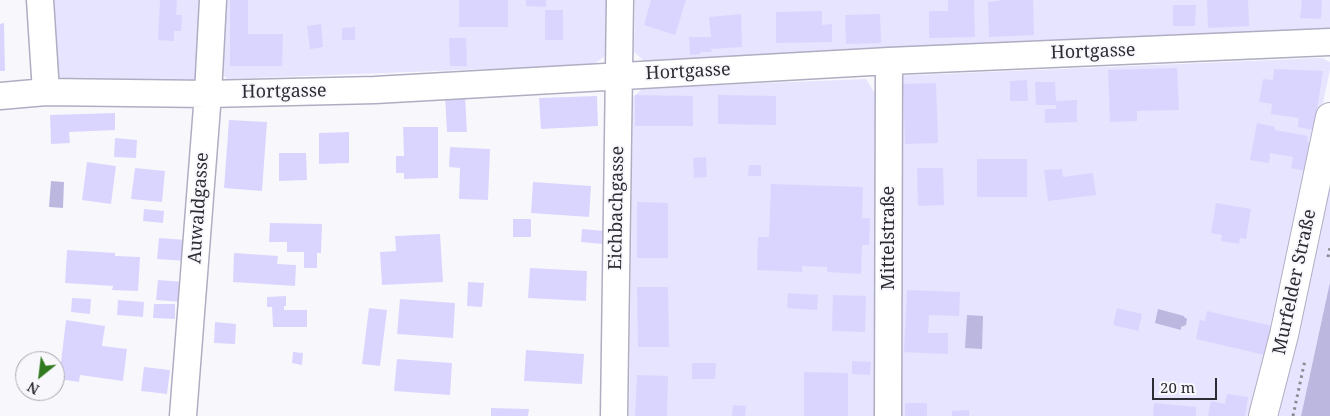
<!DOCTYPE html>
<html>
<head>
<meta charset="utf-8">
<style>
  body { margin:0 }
  #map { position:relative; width:1330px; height:416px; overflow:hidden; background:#f8f8fc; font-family:"Noto Serif",serif }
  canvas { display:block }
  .north { position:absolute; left:15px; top:351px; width:50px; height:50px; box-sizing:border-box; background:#f8f8fc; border:1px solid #a7a6ac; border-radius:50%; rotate:209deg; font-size:14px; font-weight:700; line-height:20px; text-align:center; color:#2d2c35 }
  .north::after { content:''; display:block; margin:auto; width:18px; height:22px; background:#327a1f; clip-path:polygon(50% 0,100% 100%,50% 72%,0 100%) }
  .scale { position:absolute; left:1152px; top:378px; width:65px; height:22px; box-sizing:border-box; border:2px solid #2d2c35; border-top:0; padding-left:6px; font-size:15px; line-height:18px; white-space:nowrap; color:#2d2c35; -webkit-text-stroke:4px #f8f8fc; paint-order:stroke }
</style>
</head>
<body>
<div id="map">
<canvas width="1330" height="416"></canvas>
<div class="north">N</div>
<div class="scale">20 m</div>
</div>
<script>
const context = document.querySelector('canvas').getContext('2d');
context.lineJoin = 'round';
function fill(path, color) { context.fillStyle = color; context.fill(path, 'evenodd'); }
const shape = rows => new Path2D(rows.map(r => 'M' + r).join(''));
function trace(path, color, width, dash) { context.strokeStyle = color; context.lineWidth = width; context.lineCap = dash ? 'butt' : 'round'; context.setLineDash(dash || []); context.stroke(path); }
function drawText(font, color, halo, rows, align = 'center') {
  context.font = font + ' "Noto Serif",serif'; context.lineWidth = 4; context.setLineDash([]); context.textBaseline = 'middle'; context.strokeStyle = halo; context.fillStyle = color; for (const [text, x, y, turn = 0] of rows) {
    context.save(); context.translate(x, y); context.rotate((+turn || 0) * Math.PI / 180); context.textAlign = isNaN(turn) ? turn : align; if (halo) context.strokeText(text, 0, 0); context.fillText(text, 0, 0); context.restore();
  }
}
fill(shape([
  [50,0,205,0,201,82,67,86,57,76],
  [223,0,610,0,609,53,593,65,227,79,219,70],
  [635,0,1330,0,1330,28,1319,34,645,62,634,52],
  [1322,58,1330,62,1330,70,1316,136,1274,311,1275,325,1268,356,1248,416,897,416,894,76],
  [866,79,876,95,877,416,629,416,633,97,643,88],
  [1330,168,1330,282,1301,416,1273,416]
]), '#e6e4ff');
fill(shape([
  [51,181,64,182,63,208,49,207],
  [1330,282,1330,416,1301,416],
  [1158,309,1184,316,1184,317,1187,319,1186,325,1181,327,1181,330,1155,323],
  [967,315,983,316,982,349,965,348]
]), '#bbb7df');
fill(shape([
  [160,0,177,0,176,15,182,15,181,31,174,31,174,41,158,40],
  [230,0,248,0,248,34,283,34,282,66,230,66],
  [459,0,508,0,508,27,459,27],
  [526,0,546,0,546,7,526,6],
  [651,0,686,0,675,35,644,25],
  [948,0,974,0,975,37,929,38,929,11,948,11],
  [1004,0,1033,0,1034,35,989,37,988,2],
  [1207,0,1248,0,1249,26,1208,28],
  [1302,0,1322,0,1321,19,1300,18],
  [1173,5,1196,5,1195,26,1173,26],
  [545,10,563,10,563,40,545,40],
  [822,11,822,25,832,24,832,42,776,43,776,12],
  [741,14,742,47,711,49,712,52,700,52,700,54,690,55,689,37,711,37,709,17],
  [880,14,881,43,846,44,845,15],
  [4,23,5,71,0,71,0,24],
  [321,24,323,47,310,49,307,26],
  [355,27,355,40,342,40,342,28],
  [449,38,466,38,467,66,450,66],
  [1177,68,1179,110,1137,111,1137,121,1110,122,1108,70],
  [1274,69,1323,71,1314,130,1298,127,1299,118,1271,114,1272,104,1259,102,1263,79,1273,80],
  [1027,80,1028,101,1010,101,1010,81],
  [1035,82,1055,82,1056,101,1077,100,1077,122,1045,123,1045,109,1056,109,1056,105,1036,105],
  [936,83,938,143,905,144,903,84],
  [445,95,465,95,467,132,447,132],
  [635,95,693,96,693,126,635,126],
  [718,95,776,96,776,125,718,124],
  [597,96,598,126,541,129,539,98],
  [115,113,115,130,69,132,70,143,51,144,50,115],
  [229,120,267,122,262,191,224,188],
  [1257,123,1275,127,1275,130,1308,136,1307,142,1314,143,1309,172,1291,168,1293,157,1270,153,1269,163,1250,160],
  [403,127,438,127,438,178,404,179,404,173,396,173,396,156,404,156],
  [349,132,349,163,319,164,319,133],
  [115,138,137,140,136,158,114,157],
  [450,147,490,149,488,200,459,199,460,168,449,167],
  [279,153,306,153,307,180,279,181],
  [706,157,707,177,694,178,693,158],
  [977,159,1027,159,1027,197,977,197],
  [87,162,116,166,111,204,82,200],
  [749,165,761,165,761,176,748,176],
  [135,168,165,171,162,202,131,199],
  [917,168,943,168,944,205,918,206],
  [1062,169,1063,177,1093,173,1096,195,1048,201,1044,170],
  [533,182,591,186,589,217,531,213],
  [771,184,863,187,862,218,870,218,869,245,862,245,861,274,827,272,827,267,802,266,802,272,757,270,758,237,769,237],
  [637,202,668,203,668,258,637,258],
  [1216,203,1251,209,1246,239,1240,238,1239,244,1221,241,1222,235,1211,233],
  [144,209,164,211,163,223,143,221],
  [513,219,531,219,531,237,513,237],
  [270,223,322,224,321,253,317,253,317,268,304,268,304,252,287,252,287,242,269,242],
  [582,229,604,231,603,244,581,242],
  [440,234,443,282,382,285,380,252,396,251,395,236],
  [159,238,187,240,186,261,157,259],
  [67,250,115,253,115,256,140,257,138,291,112,290,113,286,65,283],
  [234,253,278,256,277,264,296,265,295,286,233,282],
  [530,268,587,271,586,301,528,298],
  [158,280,184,282,182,302,156,300],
  [468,282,484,283,482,307,467,306],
  [637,287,668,287,669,347,638,347],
  [907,290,960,292,959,316,929,315,928,333,948,333,948,354,904,352],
  [788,293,818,295,817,310,787,308],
  [833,295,866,296,865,332,832,331],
  [286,296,286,306,284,306,284,310,307,310,307,327,273,327,272,307,267,307,267,297],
  [72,298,91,299,90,314,71,312],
  [400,299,455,303,453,338,397,334],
  [118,300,144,302,143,317,117,315],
  [154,304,175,304,175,319,153,318],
  [369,308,387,310,380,366,362,364],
  [1117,308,1142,314,1138,331,1113,325],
  [1207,311,1272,326,1265,355,1196,339,1200,320,1205,321],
  [66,320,105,326,102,346,127,349,123,381,80,375,79,382,59,379],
  [215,322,236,324,235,344,214,343],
  [526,350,584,354,582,384,524,381],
  [293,352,303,353,302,365,292,363],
  [397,359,452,363,450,395,394,391],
  [852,361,871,362,870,375,852,374],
  [692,363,716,363,715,379,692,379],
  [144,367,170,370,167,394,141,391],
  [804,372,848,373,848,416,804,416],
  [637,375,668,376,667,416,635,416],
  [1227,394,1248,397,1245,416,1208,416,1211,401,1225,404],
  [905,403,927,403,927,416,905,416],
  [1154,403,1196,407,1196,416,1153,416],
  [733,405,746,406,745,416,732,416],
  [491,408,529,409,528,416,491,416],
  [969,410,969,416,952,416,952,411]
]), '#dad5ff');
const street = shape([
  [46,92,208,94,375,90,889,61,1330,42],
  [0,96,46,92,40,0],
  [183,416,208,94,213,0],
  [614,416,620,0],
  [888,416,889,61]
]);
const secondary = shape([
  [1263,416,1284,335,1330,117]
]);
trace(street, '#afadc2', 29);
trace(secondary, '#afadc2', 30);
trace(shape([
  [1328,257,1330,247],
  [1293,416,1305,360]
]), '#8a8a90', 3, [2.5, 4]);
trace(street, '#fff', 26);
trace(secondary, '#fff', 28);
drawText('18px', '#2d2c35', '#f8f8fc', [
  ["Hortgasse",1093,52,-2],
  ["Hortgasse",688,72,-3],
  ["Hortgasse",284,92,-1],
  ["Auwaldgasse",199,208,-86],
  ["Eichbachgasse",617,208,-89],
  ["Mittelstraße",889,238,-90],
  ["Murfelder Straße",1295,282,-78]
]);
</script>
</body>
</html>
